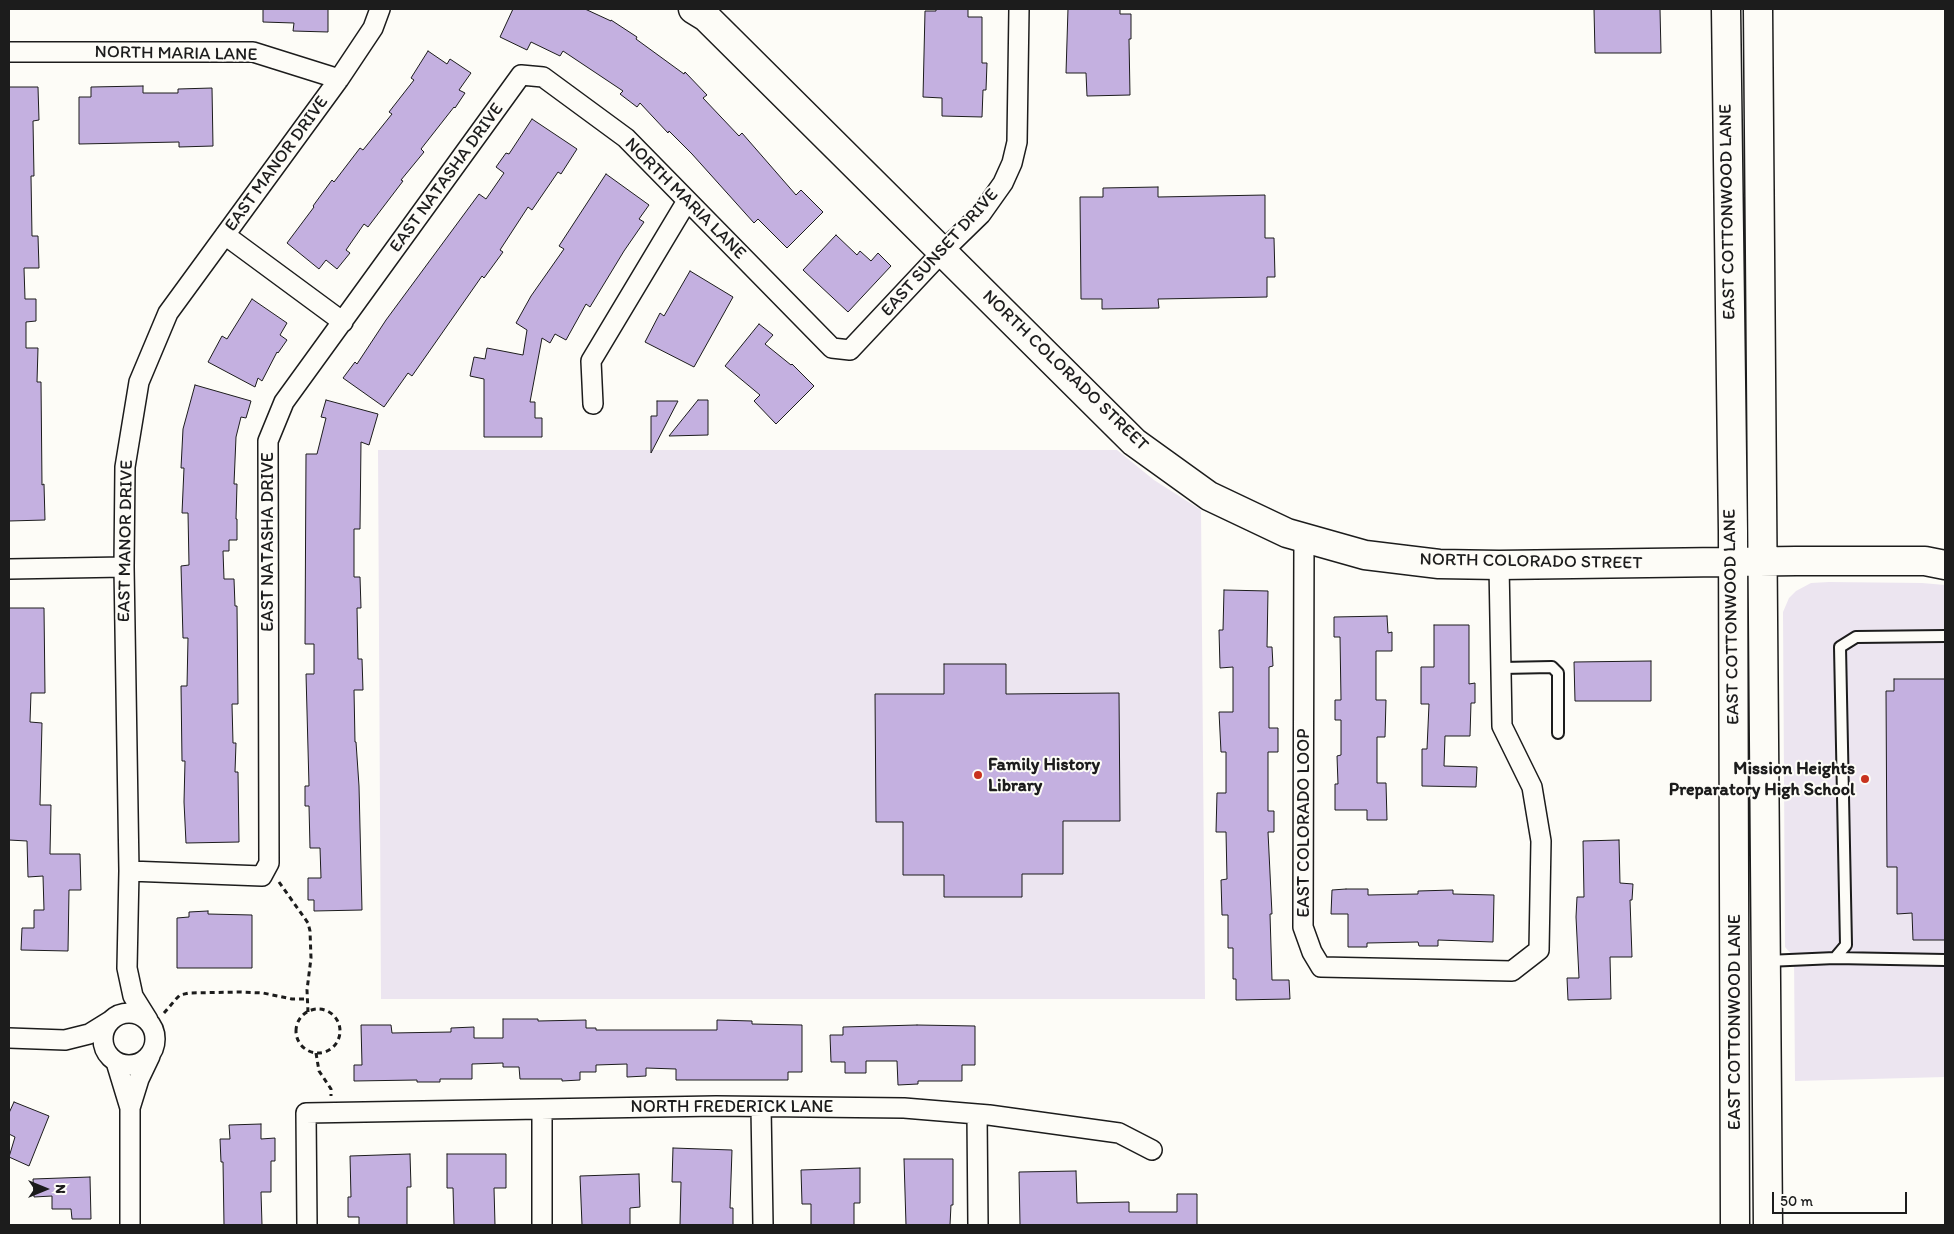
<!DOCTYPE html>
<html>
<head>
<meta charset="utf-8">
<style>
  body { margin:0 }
  #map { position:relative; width:1954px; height:1234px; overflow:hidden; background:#fdfcf7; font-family:Itim,sans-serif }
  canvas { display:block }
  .frame { position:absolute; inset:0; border:10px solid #1c1c1c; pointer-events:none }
  .north { position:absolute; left:20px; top:1164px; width:50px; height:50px; -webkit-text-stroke:4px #fdfcf7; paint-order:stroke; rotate:90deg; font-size:14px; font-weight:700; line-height:20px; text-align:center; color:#1c1c1c }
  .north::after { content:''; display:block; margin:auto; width:18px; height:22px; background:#1c1c1c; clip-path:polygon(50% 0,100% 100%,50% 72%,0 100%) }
  .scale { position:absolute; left:1772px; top:1192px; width:135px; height:22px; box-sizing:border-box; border:2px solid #1c1c1c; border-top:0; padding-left:6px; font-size:15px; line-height:18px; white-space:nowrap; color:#1c1c1c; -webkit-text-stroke:4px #fdfcf7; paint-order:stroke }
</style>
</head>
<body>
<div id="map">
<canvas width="1954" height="1234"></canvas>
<div class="frame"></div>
<div class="north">N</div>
<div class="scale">50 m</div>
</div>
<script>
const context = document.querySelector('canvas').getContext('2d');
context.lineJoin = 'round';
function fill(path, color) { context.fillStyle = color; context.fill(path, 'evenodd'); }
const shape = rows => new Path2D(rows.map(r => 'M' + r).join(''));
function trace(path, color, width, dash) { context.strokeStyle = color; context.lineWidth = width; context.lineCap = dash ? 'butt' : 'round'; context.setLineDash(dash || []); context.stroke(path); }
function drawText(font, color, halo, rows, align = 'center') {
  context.font = font + ' Itim,sans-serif'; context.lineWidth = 4; context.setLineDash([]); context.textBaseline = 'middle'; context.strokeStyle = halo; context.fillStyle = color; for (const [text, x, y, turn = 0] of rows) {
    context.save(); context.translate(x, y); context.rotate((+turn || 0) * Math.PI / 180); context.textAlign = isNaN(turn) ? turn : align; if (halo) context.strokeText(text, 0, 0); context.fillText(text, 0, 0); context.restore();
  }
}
fill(shape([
  [378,450,1117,450,1154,480,1201,510,1205,999,381,999],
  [1829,582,1922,583,1945,585,1945,1077,1795,1081,1794,957,1785,947,1783,612,1789,598,1796,591,1811,583]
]), '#ece5f0');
const building = shape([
  [263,9,328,9,328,32,293,31,294,23,263,22,263,9],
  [513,9,585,9,611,21,611,20,637,37,636,39,684,74,685,72,707,95,703,98,739,136,742,133,796,195,801,190,823,212,787,248,758,219,754,223,692,154,669,131,668,133,640,103,637,107,620,94,623,91,563,51,560,56,531,42,527,50,500,37,513,9],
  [936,9,968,9,968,17,982,17,982,63,987,63,986,90,983,90,982,117,942,116,942,98,923,97,925,11,936,11,936,9],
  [1068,9,1120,9,1120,14,1131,14,1131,39,1129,39,1130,95,1087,96,1086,73,1066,73,1068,9],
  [1594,9,1660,9,1661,53,1595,53,1594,9],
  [428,51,447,64,450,59,471,73,459,90,465,93,455,108,454,107,421,149,424,152,401,180,403,181,368,227,364,224,346,250,350,253,337,269,326,260,319,269,287,243,314,207,313,206,332,180,334,182,360,148,363,150,392,114,389,112,414,80,411,78,428,51],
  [143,86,143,93,178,93,178,89,212,88,213,146,179,147,179,142,79,144,79,97,91,97,91,87,143,86],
  [9,87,38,87,39,120,33,121,34,176,31,176,32,236,38,236,39,268,24,268,25,299,36,299,36,321,26,322,26,348,38,348,37,382,41,382,42,485,44,484,45,520,9,521,9,87],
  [532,119,577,149,561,174,558,172,532,210,528,207,500,250,503,252,484,278,482,276,412,376,408,373,384,407,343,378,355,362,357,364,386,320,479,194,486,199,504,173,496,167,506,153,509,154,532,119],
  [606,174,649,205,639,219,644,222,624,251,590,307,586,304,566,340,555,334,550,343,542,338,530,402,535,402,535,418,542,418,542,437,484,437,484,379,470,376,474,357,485,359,487,348,523,355,527,330,516,323,531,296,564,249,559,246,606,174],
  [1158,187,1158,197,1265,195,1265,238,1274,238,1275,277,1267,277,1267,297,1158,299,1159,308,1102,309,1102,299,1081,299,1080,197,1103,197,1103,188,1158,187],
  [836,235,857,255,860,251,871,261,878,253,891,266,848,312,803,270,836,235],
  [690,271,733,297,694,367,645,342,660,313,664,316,690,271],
  [252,299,287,323,280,335,287,340,278,353,277,352,262,381,258,378,255,387,208,362,222,336,227,339,252,299],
  [759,324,773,335,765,344,791,365,792,364,814,386,776,424,754,401,760,395,725,366,759,324],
  [195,385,251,401,246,418,241,417,236,437,234,484,237,484,236,519,237,519,237,540,229,540,229,551,223,551,224,579,234,579,235,606,237,606,238,704,232,704,233,743,236,743,235,772,238,772,239,842,186,843,184,802,185,761,182,761,181,686,187,686,188,638,183,638,181,566,189,565,188,513,182,513,184,468,181,468,183,429,195,385],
  [326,400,378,414,369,445,361,442,360,529,354,529,354,577,360,577,361,608,357,608,358,659,362,659,363,690,354,690,355,742,356,742,359,786,362,910,314,911,314,900,308,900,308,878,321,878,320,848,310,848,309,806,305,806,305,786,309,786,306,674,314,674,314,644,305,644,306,454,317,454,326,418,321,417,326,400],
  [698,400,708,400,708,435,669,436,698,400],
  [657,401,678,401,651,453,651,416,657,416,657,401],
  [1224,590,1268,591,1267,647,1272,647,1273,666,1269,667,1269,728,1278,728,1278,752,1268,752,1268,811,1274,811,1274,832,1268,832,1272,914,1270,914,1272,980,1289,980,1290,999,1236,1000,1236,979,1233,979,1233,948,1228,948,1228,915,1222,915,1221,880,1227,879,1226,832,1216,832,1217,793,1226,793,1226,752,1221,752,1219,712,1233,712,1233,667,1220,668,1219,630,1223,630,1224,590],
  [9,608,44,608,45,693,31,693,30,722,42,723,40,805,51,805,50,854,80,854,81,890,69,890,68,951,21,950,22,928,34,928,34,910,44,910,43,876,28,877,27,841,9,840,9,608],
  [1387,616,1388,633,1392,632,1392,651,1376,651,1376,700,1386,700,1385,737,1377,737,1377,783,1386,783,1387,820,1367,820,1367,810,1335,810,1335,784,1338,784,1337,756,1341,755,1341,720,1335,720,1335,700,1341,700,1340,637,1334,637,1334,617,1387,616],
  [1434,625,1469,625,1469,684,1475,683,1475,703,1471,703,1470,736,1445,736,1444,766,1477,767,1476,787,1422,786,1422,749,1427,749,1429,704,1421,704,1421,667,1434,667,1434,625],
  [1651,661,1651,701,1575,701,1574,662,1651,661],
  [944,664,1006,664,1006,694,1119,693,1120,821,1063,821,1063,874,1022,874,1022,897,944,897,944,875,903,875,903,822,876,822,875,694,944,694,944,664],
  [1894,679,1945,679,1945,940,1913,940,1912,913,1897,914,1897,867,1887,867,1886,691,1894,691,1894,679],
  [1619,840,1620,883,1633,884,1632,900,1630,900,1632,957,1610,957,1611,999,1568,1000,1567,978,1579,978,1576,917,1577,897,1584,897,1583,841,1619,840],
  [1346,889,1368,889,1368,895,1418,894,1418,891,1453,890,1453,894,1494,895,1493,942,1438,940,1438,946,1419,946,1418,942,1367,943,1367,947,1348,947,1348,914,1331,914,1332,890,1346,889],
  [208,911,208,914,252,915,252,968,177,968,177,918,189,917,189,912,208,911],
  [503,1019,538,1019,538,1021,586,1020,586,1028,596,1028,596,1030,717,1030,717,1020,752,1021,752,1024,802,1025,802,1072,788,1072,788,1080,676,1080,676,1069,646,1068,646,1076,627,1077,627,1064,596,1065,596,1072,580,1072,580,1080,562,1081,562,1079,520,1079,519,1067,503,1067,503,1063,472,1064,472,1079,440,1079,440,1082,417,1082,417,1080,354,1081,354,1065,362,1065,361,1025,391,1025,392,1033,451,1032,451,1028,474,1027,474,1038,503,1038,503,1019],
  [917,1025,975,1026,975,1065,962,1065,962,1081,918,1081,918,1084,898,1085,897,1061,866,1061,866,1073,845,1073,845,1062,831,1062,830,1035,843,1035,843,1027,917,1025],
  [14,1102,49,1116,29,1166,9,1157,15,1137,9,1134,9,1113,14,1102],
  [261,1124,261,1139,275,1138,275,1161,271,1161,271,1192,261,1192,262,1225,224,1225,223,1162,221,1162,220,1139,230,1139,229,1125,261,1124],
  [673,1148,732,1150,730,1208,733,1208,733,1225,680,1225,681,1182,672,1182,673,1148],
  [410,1154,411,1187,407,1187,407,1225,359,1225,359,1217,348,1217,348,1197,351,1197,350,1156,410,1154],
  [447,1154,506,1154,506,1188,494,1188,495,1225,454,1225,453,1188,447,1188,447,1154],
  [904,1159,953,1159,953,1205,951,1205,950,1225,906,1225,904,1159],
  [860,1168,860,1203,854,1203,854,1225,811,1225,811,1204,802,1204,801,1170,860,1168],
  [1076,1171,1077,1203,1129,1202,1129,1212,1177,1212,1177,1194,1197,1194,1197,1225,1020,1225,1019,1172,1076,1171],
  [639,1174,640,1207,630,1208,630,1225,582,1225,580,1176,639,1174],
  [90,1177,91,1219,72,1219,71,1209,52,1209,52,1196,34,1197,33,1179,90,1177]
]);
fill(building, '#c4b0e0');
trace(building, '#1c1c1c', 1);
const lane = shape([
  [1502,668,1552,667,1558,673,1558,733],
  [1835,958,1945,960],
  [1767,961,1835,958,1846,945,1840,647,1856,637,1945,636]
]);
const street = shape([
  [9,52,253,52,339,79],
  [225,235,343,322],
  [593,404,591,361,687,201],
  [1304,537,1303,927,1312,952,1321,967,1512,971,1539,950,1541,841,1532,787,1502,726,1499,565],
  [9,569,124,567],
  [129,871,262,876,269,863,268,441,284,402,521,75,543,77,626,138,832,348,850,350,942,252,981,214,1003,183,1012,163,1017,142,1019,9],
  '103 1039a26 26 0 1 1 52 0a26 26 0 1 1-52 0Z',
  [148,1020,133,996,127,968,129,871,124,567,125,467,139,382,168,313,339,79,373,28,380,9],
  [9,1038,65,1040,89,1034,110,1021],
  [116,1062,130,1108,130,1225],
  [761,1107,763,1225],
  [130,1108,139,1079,150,1056],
  [542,1109,542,1225],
  [977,1114,978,1225],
  [307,1225,306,1113,716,1106,904,1108,989,1115,1119,1133,1152,1150]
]);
const secondary = shape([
  [693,9,706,17,1134,442,1209,496,1287,533,1365,555,1439,564,1499,565,1796,561,1925,561,1945,565],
  [1726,9,1733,531,1735,1225],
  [1758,9,1768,1225]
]);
trace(lane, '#1c1c1c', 14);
trace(street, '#1c1c1c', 22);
trace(secondary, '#1c1c1c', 31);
trace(shape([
  [279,882,308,923,310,931,311,958,307,990,308,1012],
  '296 1031a22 22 0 1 1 44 0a22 22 0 1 1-44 0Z',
  [164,1013,176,999,180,995,189,993,240,992,263,993,292,999,307,999],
  [316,1053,319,1071,331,1089,331,1096]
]), '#1c1c1c', 3, [5, 4]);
trace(lane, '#fdfcf7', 10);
trace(street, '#fdfcf7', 19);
trace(secondary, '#fdfcf7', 28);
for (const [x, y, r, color] of [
  [978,775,5,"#c8321e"],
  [1865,779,5,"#c8321e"]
]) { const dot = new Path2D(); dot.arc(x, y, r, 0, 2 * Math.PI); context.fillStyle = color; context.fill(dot); trace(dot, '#fdfcf7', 2); }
drawText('18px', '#1c1c1c', '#fdfcf7', [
  ["NORTH MARIA LANE",176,54,1],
  ["EAST MANOR DRIVE",277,164,-54],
  ["EAST NATASHA DRIVE",447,178,-54],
  ["NORTH MARIA LANE",685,199,45],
  ["EAST COTTONWOOD LANE",1728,212,-91],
  ["EAST SUNSET DRIVE",940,253,-48],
  ["NORTH COLORADO STREET",1065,371,44],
  ["EAST MANOR DRIVE",126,541,-89],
  ["EAST NATASHA DRIVE",268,542,-90],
  ["NORTH COLORADO STREET",1531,562,1],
  ["EAST COTTONWOOD LANE",1732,617,-91],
  ["EAST COLORADO LOOP",1304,823,-90],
  ["EAST COTTONWOOD LANE",1735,1022,-90],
  ["NORTH FREDERICK LANE",732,1107]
]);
drawText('bold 18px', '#1c1c1c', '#fdfcf7', [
  ["Family History",988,765],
  ["Library",988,786],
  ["Mission Heights",1855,769,"right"],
  ["Preparatory High School",1855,790,"right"]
], 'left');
</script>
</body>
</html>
